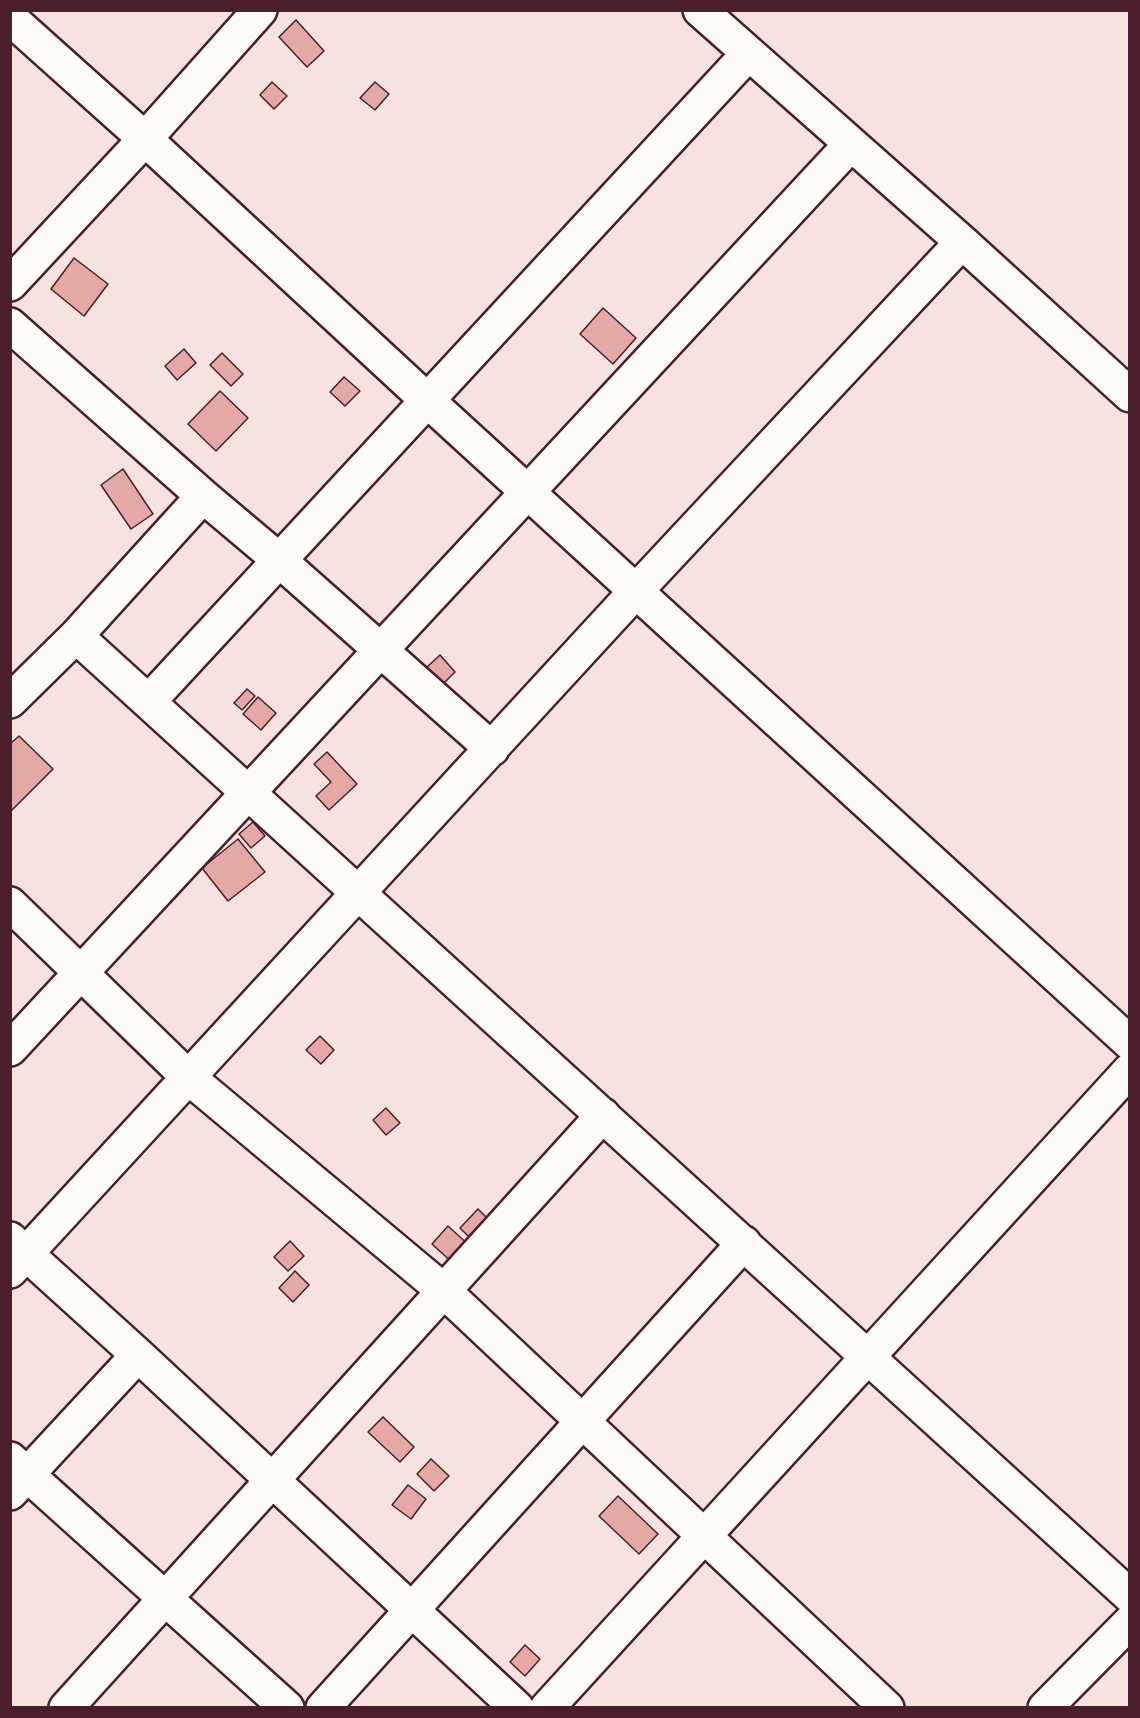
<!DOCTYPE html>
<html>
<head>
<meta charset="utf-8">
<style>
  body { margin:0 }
  #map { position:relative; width:1140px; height:1718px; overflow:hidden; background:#f6e3df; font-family:Itim,sans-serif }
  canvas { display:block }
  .frame { position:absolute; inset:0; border:12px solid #4a1f2b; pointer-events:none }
</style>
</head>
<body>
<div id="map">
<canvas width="1140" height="1718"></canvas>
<div class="frame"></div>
</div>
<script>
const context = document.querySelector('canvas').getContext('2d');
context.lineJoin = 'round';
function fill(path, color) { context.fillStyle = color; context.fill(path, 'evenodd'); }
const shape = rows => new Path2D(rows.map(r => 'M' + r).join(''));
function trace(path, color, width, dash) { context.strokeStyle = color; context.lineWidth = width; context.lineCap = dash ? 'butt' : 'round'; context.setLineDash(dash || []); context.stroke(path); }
const building = shape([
  [296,20,324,51,307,67,279,37,296,20],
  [272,82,287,96,274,109,260,95,272,82],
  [375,82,389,94,375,110,360,98,375,82],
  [74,258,108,284,84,316,51,289,74,258],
  [603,308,636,338,613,364,580,334,603,308],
  [184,349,196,363,177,380,165,366,184,349],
  [222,353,243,374,231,386,210,365,222,353],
  [344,377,360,391,345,406,330,392,344,377],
  [220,391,248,418,216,451,188,424,220,391],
  [123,469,153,514,131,529,101,485,123,469],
  [440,655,455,672,442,685,426,668,440,655],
  [247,689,255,696,242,710,234,703,247,689],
  [258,697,276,713,261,730,243,714,258,697],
  [19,736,53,769,10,812,10,744,19,736],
  [327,752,357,784,329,810,316,796,331,782,314,764,327,752],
  [253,822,265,836,251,848,239,834,253,822],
  [238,839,265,872,228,901,202,868,238,839],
  [320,1036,334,1050,321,1064,306,1050,320,1036],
  [386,1108,400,1123,386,1135,373,1120,386,1108],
  [478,1209,494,1225,476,1244,460,1228,478,1209],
  [448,1226,472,1248,456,1266,432,1244,448,1226],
  [290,1241,304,1256,288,1271,274,1257,290,1241],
  [295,1271,309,1285,293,1302,279,1288,295,1271],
  [383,1417,414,1447,400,1462,368,1432,383,1417],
  [431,1459,449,1476,434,1491,417,1474,431,1459],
  [408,1485,426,1499,411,1519,392,1505,408,1485],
  [618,1496,658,1534,639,1554,599,1516,618,1496],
  [525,1645,540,1659,525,1676,510,1662,525,1645]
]);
fill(building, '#e4a9a7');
trace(building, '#4a1f2b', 1.5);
const street = shape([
  [700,10,962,242,1130,395],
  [10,18,145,139,428,401,1130,1043],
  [10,284,145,139,260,10],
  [10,325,203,496,279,560,492,749],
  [76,636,1130,1596],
  [10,701,76,636,203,496],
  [149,701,748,54],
  [10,904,188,1077,444,1291,887,1708],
  [10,1049,851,144],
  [10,1239,138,1355,517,1708],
  [10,1271,636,591,962,242],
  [10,1459,287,1708],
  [10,1493,138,1355],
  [66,1708,603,1115],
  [323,1708,744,1243],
  [547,1708,1130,1070],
  [1045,1708,1130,1622]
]);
trace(street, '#4a1f2b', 38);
trace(street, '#fdfcf7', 33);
</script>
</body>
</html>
